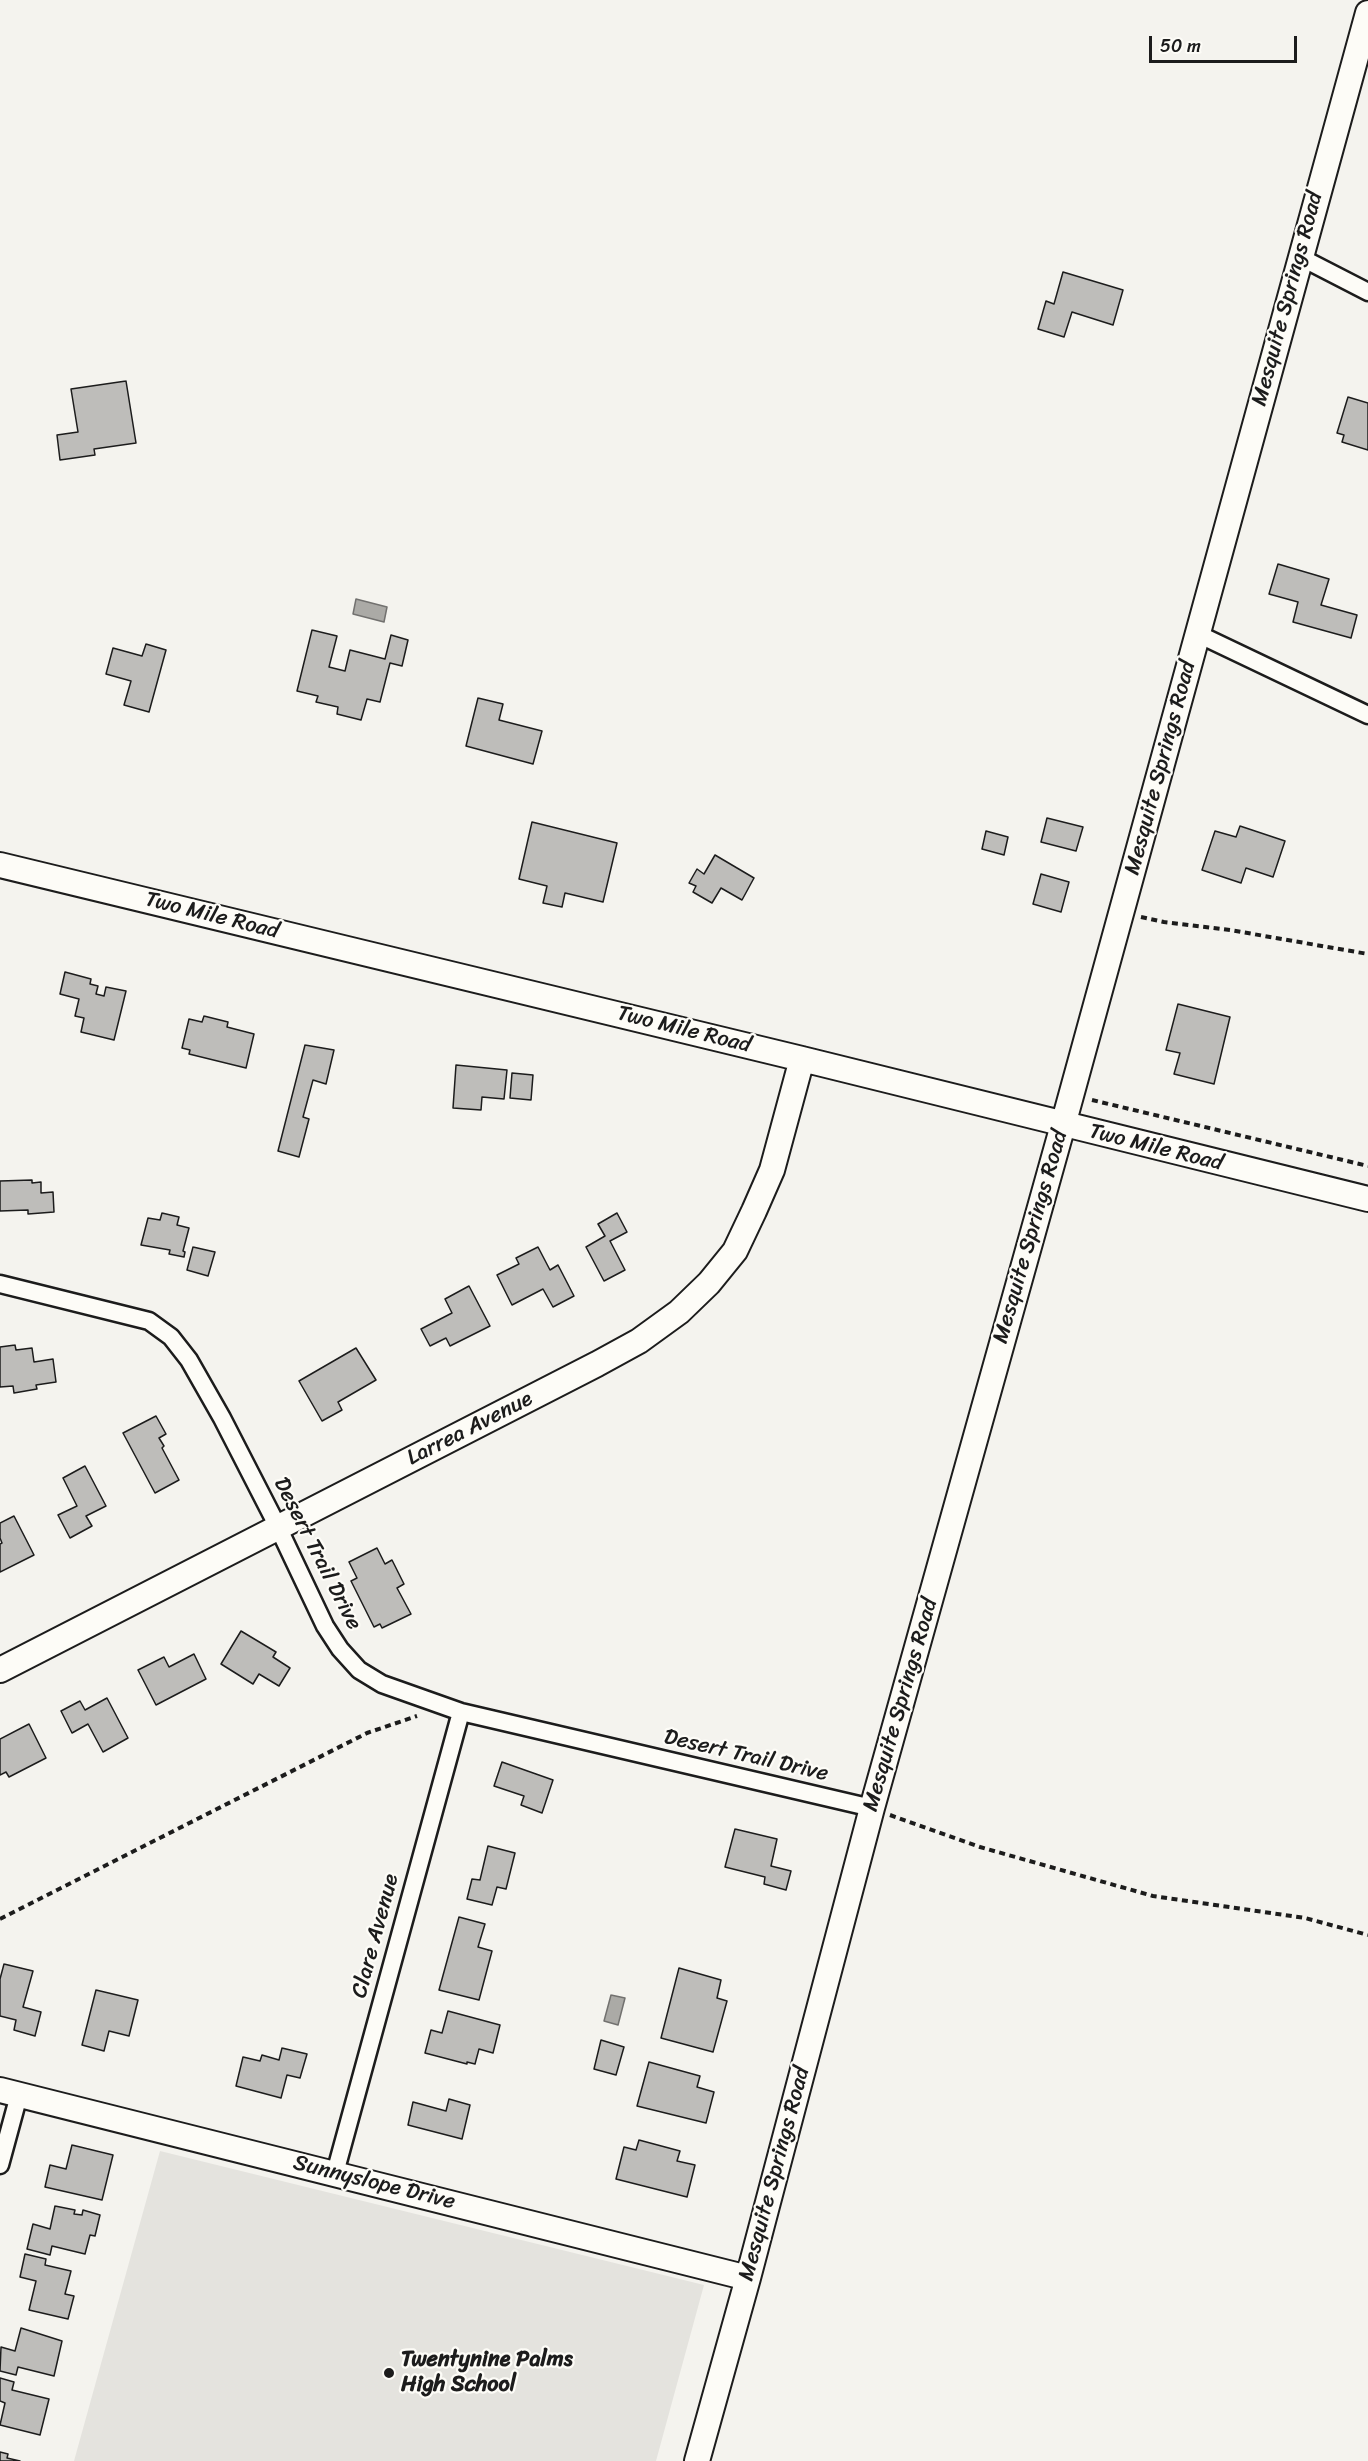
<!DOCTYPE html>
<html>
<head>
<meta charset="utf-8">
<style>
  body { margin:0 }
  #map { position:relative; width:1368px; height:2461px; overflow:hidden; background:#f4f3ee; font-family:Sriracha,sans-serif }
  canvas { display:block }
  .scale { position:absolute; left:1149px; top:36px; width:148px; height:27px; box-sizing:border-box; border:3px solid #1c1c1c; border-top:0; padding-left:8px; font-size:18px; line-height:21px; white-space:nowrap; color:#1c1c1c; -webkit-text-stroke:4px #fdfcf7; paint-order:stroke }
</style>
</head>
<body>
<div id="map">
<canvas width="1368" height="2461"></canvas>
<div class="scale">50 m</div>
</div>
<script>
const context = document.querySelector('canvas').getContext('2d');
context.lineJoin = 'round';
function fill(path, color) { context.fillStyle = color; context.fill(path, 'evenodd'); }
const shape = rows => new Path2D(rows.map(r => 'M' + r).join(''));
function trace(path, color, width, dash) { context.strokeStyle = color; context.lineWidth = width; context.lineCap = dash ? 'butt' : 'round'; context.setLineDash(dash || []); context.stroke(path); }
function drawText(font, color, halo, rows, align = 'center') {
  context.font = font + ' Sriracha,sans-serif'; context.lineWidth = 4.5; context.setLineDash([]); context.textBaseline = 'middle'; context.strokeStyle = halo; context.fillStyle = color; for (const [text, x, y, turn = 0] of rows) {
    context.save(); context.translate(x, y); context.rotate((+turn || 0) * Math.PI / 180); context.textAlign = isNaN(turn) ? turn : align; if (halo) context.strokeText(text, 0, 0); context.fillText(text, 0, 0); context.restore();
  }
}
fill(shape([
  [160,2151,704,2285,656,2461,74,2461]
]), '#e4e3de');
const water = shape([
  [356,599,387,607,384,622,353,614,356,599],
  [611,1995,625,1998,618,2025,604,2021,611,1995]
]);
fill(water, '#abaaa6');
trace(water, '#72716f', 1.5);
const building = shape([
  [1063,272,1123,290,1113,325,1072,312,1064,337,1038,329,1046,301,1054,304,1063,272],
  [126,381,136,443,94,449,95,455,60,460,57,435,78,432,71,389,126,381],
  [1348,397,1368,403,1368,450,1342,442,1344,435,1337,433,1348,397],
  [1278,564,1329,579,1321,605,1357,615,1351,638,1293,622,1298,602,1269,594,1278,564],
  [312,630,337,636,329,667,345,671,350,650,385,659,391,635,408,640,402,666,390,663,380,702,367,699,361,720,337,714,338,707,316,702,318,696,297,691,312,630],
  [146,644,166,650,149,712,124,705,131,681,106,674,113,648,142,656,146,644],
  [478,698,503,704,499,720,542,731,533,764,466,746,478,698],
  [1047,818,1083,827,1076,851,1041,842,1047,818],
  [532,822,617,843,603,902,565,893,562,907,543,903,547,886,519,879,532,822],
  [1240,826,1285,841,1273,877,1246,868,1241,883,1202,870,1215,831,1236,837,1240,826],
  [986,831,1008,837,1004,855,982,849,986,831],
  [715,855,754,878,742,900,721,888,712,903,693,892,696,886,689,883,697,869,704,874,715,855],
  [1041,874,1069,882,1061,912,1033,904,1041,874],
  [65,972,91,979,90,984,98,986,96,994,104,996,106,987,126,991,114,1040,81,1032,84,1018,75,1016,79,999,60,994,65,972],
  [1178,1004,1230,1017,1214,1084,1174,1074,1180,1053,1166,1050,1178,1004],
  [204,1016,228,1022,227,1027,254,1034,246,1068,189,1054,190,1050,182,1048,189,1019,202,1022,204,1016],
  [305,1045,334,1050,326,1084,313,1080,303,1117,309,1119,299,1157,278,1151,305,1045],
  [456,1065,507,1070,504,1099,482,1097,481,1110,453,1108,456,1065],
  [512,1073,533,1075,531,1100,510,1098,512,1073],
  [32,1180,32,1183,41,1182,41,1193,53,1192,54,1212,28,1214,28,1210,0,1211,0,1181,32,1180],
  [162,1213,179,1217,177,1225,189,1228,183,1251,185,1252,184,1257,169,1254,170,1250,141,1245,148,1218,160,1220,162,1213],
  [617,1213,627,1232,610,1241,625,1270,604,1281,586,1247,605,1236,598,1224,617,1213],
  [193,1247,215,1252,208,1276,187,1270,193,1247],
  [538,1247,550,1270,558,1265,574,1296,553,1307,543,1289,512,1305,497,1275,519,1264,516,1258,538,1247],
  [469,1286,490,1326,450,1346,446,1338,430,1346,421,1329,452,1313,445,1299,469,1286],
  [15,1345,16,1350,32,1348,34,1362,53,1359,56,1382,36,1385,37,1389,14,1393,13,1386,0,1387,0,1347,15,1345],
  [356,1348,376,1380,338,1402,342,1410,322,1421,299,1381,356,1348],
  [156,1416,166,1434,159,1438,164,1446,162,1448,179,1480,155,1493,123,1433,156,1416],
  [85,1466,106,1506,86,1516,92,1526,70,1538,58,1515,77,1506,63,1478,85,1466],
  [14,1516,34,1555,0,1572,0,1544,2,1543,0,1538,0,1523,14,1516],
  [377,1548,385,1564,392,1560,404,1584,397,1588,411,1614,382,1628,380,1624,374,1627,351,1581,357,1578,349,1562,377,1548],
  [241,1631,276,1652,273,1657,290,1668,279,1686,259,1674,253,1684,221,1664,241,1631],
  [194,1654,206,1679,156,1705,138,1670,164,1657,169,1667,194,1654],
  [107,1698,128,1738,103,1752,88,1724,72,1733,61,1711,80,1701,85,1710,107,1698],
  [29,1724,46,1758,9,1777,6,1772,0,1775,0,1739,29,1724],
  [502,1762,553,1780,542,1813,521,1805,524,1796,494,1786,502,1762],
  [735,1829,777,1839,771,1866,791,1871,786,1890,764,1884,765,1877,725,1867,735,1829],
  [488,1846,515,1853,506,1889,497,1887,492,1905,467,1899,472,1879,480,1880,488,1846],
  [459,1917,485,1924,478,1947,492,1951,479,2000,439,1990,459,1917],
  [4,1964,33,1971,23,2007,41,2012,35,2036,14,2030,16,2020,0,2016,0,1979,4,1964],
  [679,1968,721,1980,717,1998,727,2001,713,2052,661,2038,679,1968],
  [96,1990,138,2000,129,2036,109,2031,104,2051,82,2045,96,1990],
  [448,2011,500,2025,493,2053,479,2049,475,2064,467,2062,467,2064,425,2053,431,2030,442,2033,448,2011],
  [601,2040,624,2047,616,2075,594,2069,601,2040],
  [282,2048,307,2054,300,2078,287,2075,281,2098,236,2086,243,2057,260,2061,262,2055,279,2060,282,2048],
  [649,2062,700,2076,697,2087,714,2092,706,2123,637,2106,649,2062],
  [449,2099,470,2105,462,2139,408,2125,413,2102,446,2111,449,2099],
  [639,2140,680,2151,677,2161,695,2165,687,2197,616,2179,624,2147,636,2150,639,2140],
  [72,2145,113,2155,102,2200,45,2187,50,2165,66,2169,72,2145],
  [55,2206,75,2210,74,2214,82,2215,83,2210,100,2215,95,2236,90,2235,85,2254,52,2246,50,2255,27,2249,33,2224,50,2229,55,2206],
  [25,2254,46,2259,45,2265,71,2271,65,2294,74,2296,68,2319,29,2310,36,2281,20,2277,25,2254],
  [21,2328,62,2341,54,2376,18,2367,16,2375,0,2371,1,2347,15,2351,21,2328],
  [0,2378,14,2382,12,2390,49,2399,40,2435,0,2425,5,2403,0,2401,0,2378],
  [0,2452,8,2454,7,2458,20,2461,0,2461,0,2452]
]);
fill(building, '#bebdba');
trace(building, '#1c1c1c', 1.5);
const street = shape([
  [1300,257,1368,292],
  [1198,634,1368,715],
  [0,1284,149,1321,171,1337,189,1360,222,1418,278,1527,325,1626,340,1649,359,1670,382,1684,461,1712,872,1808],
  [0,2165,19,2095],
  [335,2173,461,1712]
]);
const secondary = shape([
  [0,865,802,1059,1368,1199],
  [0,1670,597,1364,639,1341,679,1312,709,1283,735,1251,754,1211,772,1170,802,1059],
  [0,2090,748,2278],
  [697,2461,748,2278,872,1808,1063,1125,1368,13]
]);
trace(street, '#1c1c1c', 21);
trace(secondary, '#1c1c1c', 28);
trace(shape([
  [1141,917,1164,922,1230,930,1368,954],
  [1092,1100,1368,1166],
  [890,1815,980,1847,1153,1896,1305,1918,1368,1935],
  [0,1919,367,1733,417,1716]
]), '#1c1c1c', 4, [6, 4.5]);
trace(street, '#fdfcf7', 16);
trace(secondary, '#fdfcf7', 24);
for (const [x, y, r, color] of [
  [389,2373,6,"#1c1c1c"]
]) { const dot = new Path2D(); dot.arc(x, y, r, 0, 2 * Math.PI); context.fillStyle = color; context.fill(dot); trace(dot, '#fdfcf7', 2); }
drawText('22px', '#1c1c1c', '#fdfcf7', [
  ["Mesquite Springs Road",1288,299,-75],
  ["Mesquite Springs Road",1161,768,-75],
  ["Two Mile Road",212,916,14],
  ["Two Mile Road",684,1030,14],
  ["Two Mile Road",1156,1148,14],
  ["Mesquite Springs Road",1031,1237,-74],
  ["Larrea Avenue",470,1429,-27],
  ["Desert Trail Drive",317,1554,63],
  ["Mesquite Springs Road",901,1705,-74],
  ["Desert Trail Drive",746,1756,13],
  ["Clare Avenue",376,1936,-75],
  ["Mesquite Springs Road",775,2174,-75],
  ["Sunnyslope Drive",374,2183,14]
]);
drawText('bold 22px', '#1c1c1c', '#fdfcf7', [
  ["Twentynine Palms",401,2360],
  ["High School",401,2385]
], 'left');
</script>
</body>
</html>
